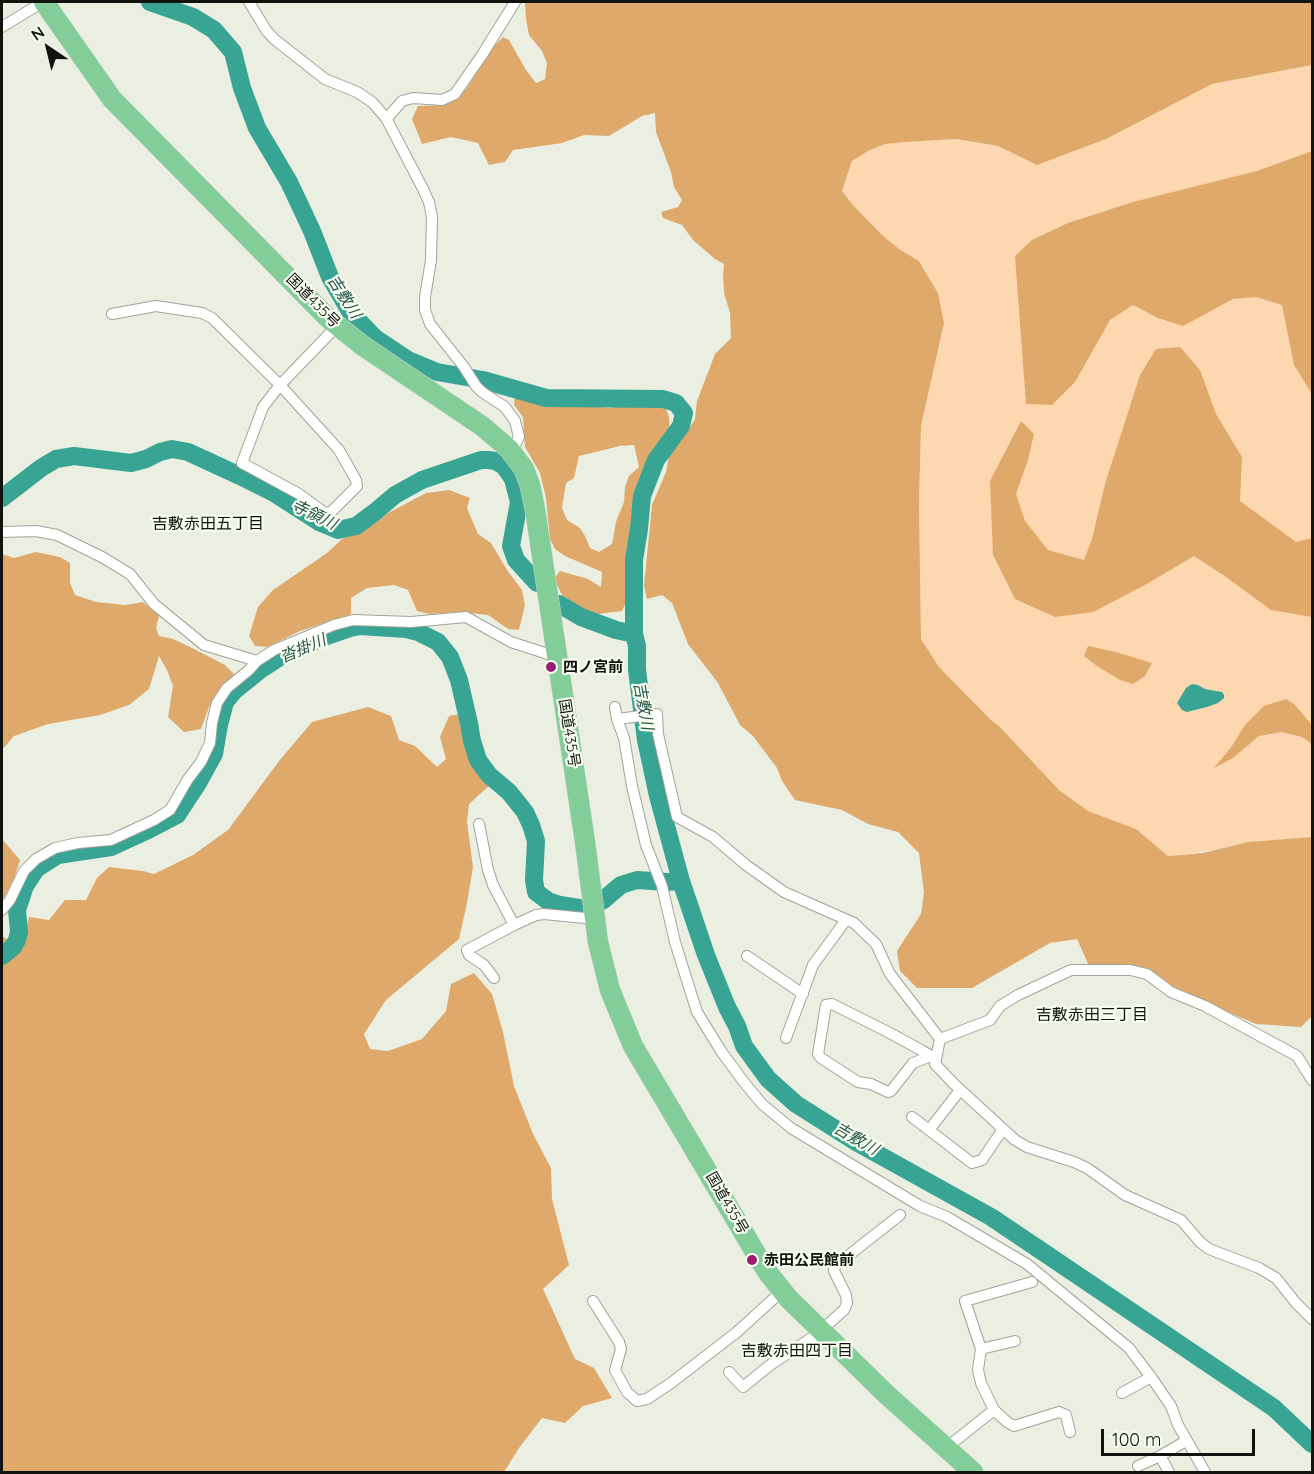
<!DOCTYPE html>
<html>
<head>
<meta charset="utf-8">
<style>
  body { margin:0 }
  #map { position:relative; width:1314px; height:1474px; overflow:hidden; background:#eaefe2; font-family:Quicksand,sans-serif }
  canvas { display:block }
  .frame { position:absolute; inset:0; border:3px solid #11130e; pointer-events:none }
  .north { position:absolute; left:18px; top:18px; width:60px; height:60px; -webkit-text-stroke:4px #f7fdef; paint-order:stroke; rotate:325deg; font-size:16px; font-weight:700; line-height:24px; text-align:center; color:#11130e }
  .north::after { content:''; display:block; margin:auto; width:21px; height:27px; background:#11130e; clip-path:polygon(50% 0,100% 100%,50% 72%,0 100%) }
  .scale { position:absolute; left:1101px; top:1429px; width:154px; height:27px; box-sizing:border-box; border:3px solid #11130e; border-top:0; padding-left:8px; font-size:18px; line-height:21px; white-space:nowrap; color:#11130e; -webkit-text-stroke:4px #f7fdef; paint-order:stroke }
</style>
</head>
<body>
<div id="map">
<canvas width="1314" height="1474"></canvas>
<div class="frame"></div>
<div class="north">N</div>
<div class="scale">100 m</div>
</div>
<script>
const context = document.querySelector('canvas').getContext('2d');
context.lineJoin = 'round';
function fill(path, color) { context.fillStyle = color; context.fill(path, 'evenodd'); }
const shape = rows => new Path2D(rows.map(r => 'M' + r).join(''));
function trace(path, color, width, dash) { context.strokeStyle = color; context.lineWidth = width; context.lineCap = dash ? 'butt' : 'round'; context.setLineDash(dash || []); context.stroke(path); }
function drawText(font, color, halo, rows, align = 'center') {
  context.font = font + ' Quicksand,"Noto Sans JP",sans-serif'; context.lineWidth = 4.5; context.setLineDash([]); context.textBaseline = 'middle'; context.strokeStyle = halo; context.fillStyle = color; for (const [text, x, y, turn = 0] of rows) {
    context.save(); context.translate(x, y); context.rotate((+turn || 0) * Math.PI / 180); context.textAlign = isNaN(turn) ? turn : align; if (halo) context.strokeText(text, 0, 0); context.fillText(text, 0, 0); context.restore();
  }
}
fill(shape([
  [1312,65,1312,837,1248,842,1203,852,1168,856,1136,829,1088,811,1059,790,1000,727,991,720,939,667,921,639,919,504,921,426,944,323,938,293,920,261,899,249,881,234,852,204,842,191,852,161,868,151,885,144,905,142,956,139,998,146,1037,165,1106,139,1212,84]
]), '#fcd7af');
fill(shape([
  [525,2,1312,2,1312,65,1212,84,1106,139,1037,165,998,146,956,139,905,142,885,144,868,151,852,161,842,191,852,204,881,234,899,249,919,261,938,293,944,323,921,426,919,504,921,639,939,667,991,720,1000,727,1059,790,1088,811,1136,829,1168,856,1203,853,1248,842,1312,837,1312,1016,1301,1027,1256,1024,1175,990,1149,971,1089,966,1077,939,1050,943,972,988,917,988,900,971,897,951,921,914,924,893,919,853,898,832,868,824,842,810,795,800,782,781,777,768,753,736,740,725,718,683,688,644,672,603,662,595,647,599,644,586,652,505,666,472,669,456,684,437,695,419,697,401,715,354,731,338,730,313,724,293,723,275,724,264,715,259,693,240,682,225,663,218,661,212,678,207,682,200,674,187,671,172,656,132,655,113,642,116,609,136,584,135,562,143,513,150,505,162,489,165,478,143,451,137,422,144,412,119,418,106,445,105,467,88,494,46,503,37,509,40,526,70,536,83,545,79,547,63,542,51,529,35,526,19],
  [1312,151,1312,394,1294,365,1282,305,1256,297,1233,299,1183,326,1158,318,1133,305,1110,320,1075,382,1052,405,1026,404,1015,256,1032,240,1068,223,1133,202,1257,171],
  [1180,347,1200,370,1216,414,1242,457,1240,501,1296,542,1312,538,1312,617,1271,610,1226,577,1194,556,1145,585,1093,612,1055,617,1015,599,993,555,990,481,1021,421,1034,434,1028,460,1016,494,1025,521,1048,550,1084,560,1092,539,1105,484,1140,375,1156,349],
  [515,395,524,396,541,401,609,408,643,403,665,406,669,417,670,430,657,445,646,465,634,510,630,549,631,590,622,611,598,614,585,610,562,595,554,579,560,571,588,579,601,587,602,572,565,556,555,549,550,539,546,498,540,473,525,447,523,417,514,405],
  [634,445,639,467,629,476,625,487,624,502,616,522,612,544,599,552,590,548,585,536,580,528,567,520,562,508,566,483,574,478,579,456,620,446],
  [449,490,470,498,467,508,478,534,491,543,507,570,522,590,525,605,519,630,508,629,488,615,460,612,429,614,417,611,408,590,394,585,367,588,351,598,351,614,300,631,267,647,255,646,249,636,258,607,273,590,327,553,342,539,373,524,390,512,426,493],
  [36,552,60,557,70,563,70,583,75,595,96,602,125,605,143,602,159,616,156,628,159,636,173,639,192,648,225,665,234,674,220,688,209,707,201,729,184,732,168,717,173,686,167,670,159,656,149,689,129,705,100,715,48,724,14,736,2,750,2,554,14,558],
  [1088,646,1116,652,1152,663,1145,676,1133,684,1120,680,1097,666,1084,656],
  [1286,699,1294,704,1312,725,1312,744,1302,737,1281,732,1259,736,1233,758,1214,768,1232,746,1245,725,1264,706],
  [368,707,391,716,399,740,415,746,437,767,446,759,440,737,449,716,460,714,473,765,490,785,469,804,467,822,473,867,467,903,459,939,386,1000,364,1034,370,1049,388,1051,422,1039,446,1011,451,984,474,973,492,994,503,1032,514,1086,533,1134,551,1168,552,1199,569,1265,543,1289,575,1359,594,1368,612,1398,583,1406,565,1423,542,1418,519,1448,504,1472,2,1472,2,936,11,942,23,942,29,917,49,920,65,900,86,900,97,878,109,867,143,871,154,874,193,855,228,830,279,761,312,722],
  [2,839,20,860,15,876,4,898,2,897]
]), '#dfa96c');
fill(shape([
  [1192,684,1198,685,1205,689,1222,692,1224,695,1224,698,1218,703,1207,707,1187,712,1182,710,1177,703,1186,688]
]), '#38a494');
trace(shape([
  [150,2,193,17,214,30,233,52,242,88,257,128,289,182,312,231,330,277,351,313,375,338,408,360,437,372,483,380,546,398,663,399,676,403,684,413,681,426,656,460,642,496,639,529,634,560,634,634,637,646,637,670,646,740,658,796,681,881,706,955,727,1007,737,1026,744,1046,768,1079,796,1104,856,1142,991,1217,1049,1256,1274,1408,1312,1444],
  [2,498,41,468,56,459,74,456,131,463,146,459,160,452,172,449,188,452,240,476,274,493,319,522,338,530,356,526,375,512,395,495,422,480,481,460,488,460,496,461,504,466,513,479,519,502,511,546,516,560,537,583],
  [559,604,581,617,616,630,634,634],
  [602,901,621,885,637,880,667,882,681,881],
  [2,956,13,947,17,940,19,932,17,910,25,886,36,869,58,855,111,847,148,830,177,815,198,783,214,754,219,725,225,702,234,691,260,670,283,655,324,637,350,628,360,626,406,629,418,632,438,642,450,657,459,680,469,723,472,741,478,760,489,775,509,792,525,812,531,825,536,841,534,880,536,892,548,901,560,905,585,909]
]), '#38a494', 18);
const street = shape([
  [249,2,266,30,274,39,325,79,357,92,372,102,386,118,423,189,429,202,432,217,431,260,425,297,425,310,430,324,464,367,476,386,482,392,505,407,515,421,519,437,516,443,509,449],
  [2,27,43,2],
  [386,118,389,116,402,101,413,98,442,100,455,94,482,55,515,2],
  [112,314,156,306,202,313,212,318,280,385,339,450,356,480,357,486,331,512,325,513,299,494,242,463,263,407,280,385,337,326],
  [2,532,36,531,57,535,102,557,130,574,154,604,204,645,257,661],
  [615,707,617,719,624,738,632,786,646,845,662,886,675,942,690,990,697,1012,721,1051,743,1081,762,1104,791,1128,920,1206,947,1217,1027,1264,1129,1348,1151,1377,1171,1406,1178,1425,1205,1472],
  [617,719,657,714,658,734,677,817,713,837,746,865,784,892,854,923,876,944,890,974,940,1039,935,1064,954,1084,1015,1140,1027,1147,1074,1162,1087,1168,1125,1195,1181,1220,1200,1242,1209,1249,1259,1268,1276,1278,1296,1303,1312,1319],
  [479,824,488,870,493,885,514,925,536,915,544,914,595,919],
  [2,910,10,900,24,871,36,859,55,848,78,843,111,840,154,820,170,810,188,779,201,762,210,743,212,723,217,703,227,688,249,670,257,661,274,650,334,625,353,620,411,622,466,617,511,642,557,657],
  [747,956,803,994],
  [494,978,484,965,469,955,467,950,514,925],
  [786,1038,813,965,846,920],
  [940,1039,990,1020,1000,1006,1018,995,1071,970,1130,970,1147,974,1171,992,1205,1006,1297,1056,1312,1080],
  [931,1056,913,1063,891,1091,888,1092,871,1084,858,1082,821,1058,818,1054,826,1005,832,1004,888,1032,921,1050,936,1059],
  [912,1117,972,1163,982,1160,1003,1129],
  [929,1130,957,1094,961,1091],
  [593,1301,619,1342,621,1349,615,1370,627,1392,637,1401,647,1399,671,1383,737,1332,782,1291],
  [981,1349,1015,1341],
  [729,1372,743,1387,770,1365,816,1335,844,1310,847,1303,846,1295,834,1271,835,1266,900,1215],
  [1122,1393,1151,1377],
  [994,1410,981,1383,978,1370,981,1349,965,1301,1032,1282],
  [946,1448,994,1410,1007,1422,1014,1426,1059,1412,1066,1415,1070,1432],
  [1160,1456,1186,1441],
  [1138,1466,1160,1456,1169,1472]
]);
const highway = shape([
  [44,2,112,99,328,318,363,346,482,426,509,449,524,469,530,485,535,509,585,842,598,942,610,990,633,1046,758,1257,769,1274,788,1298,886,1394,973,1472]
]);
trace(street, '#a0a599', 12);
trace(highway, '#cfd0cf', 21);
trace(street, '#fff', 10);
trace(highway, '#83ce98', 20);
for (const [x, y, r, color] of [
  [551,667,6,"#9a1d73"],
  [752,1260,6,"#9a1d73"]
]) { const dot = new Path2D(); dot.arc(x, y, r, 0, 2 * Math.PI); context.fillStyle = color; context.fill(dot); trace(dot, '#f7fdef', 2); }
drawText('15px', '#11130e', '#f7fdef', [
  ["国道435号",313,301,45],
  ["国道435号",569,733,81],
  ["国道435号",727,1203,60]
]);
drawText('bold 15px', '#11130e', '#f7fdef', [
  ["四ノ宮前",563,667],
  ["赤田公民館前",764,1260]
], 'left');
drawText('italic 16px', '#26544c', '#f7fdef', [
  ["吉敷川",344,297,57],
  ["寺領川",314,515,26],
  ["沓掛川",303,649,-23],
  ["吉敷川",643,706,80],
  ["吉敷川",856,1139,30]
]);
drawText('16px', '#11130e', '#f7fdef', [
  ["吉敷赤田五丁目",208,524],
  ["吉敷赤田三丁目",1092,1015],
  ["吉敷赤田四丁目",797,1351]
]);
</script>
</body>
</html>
